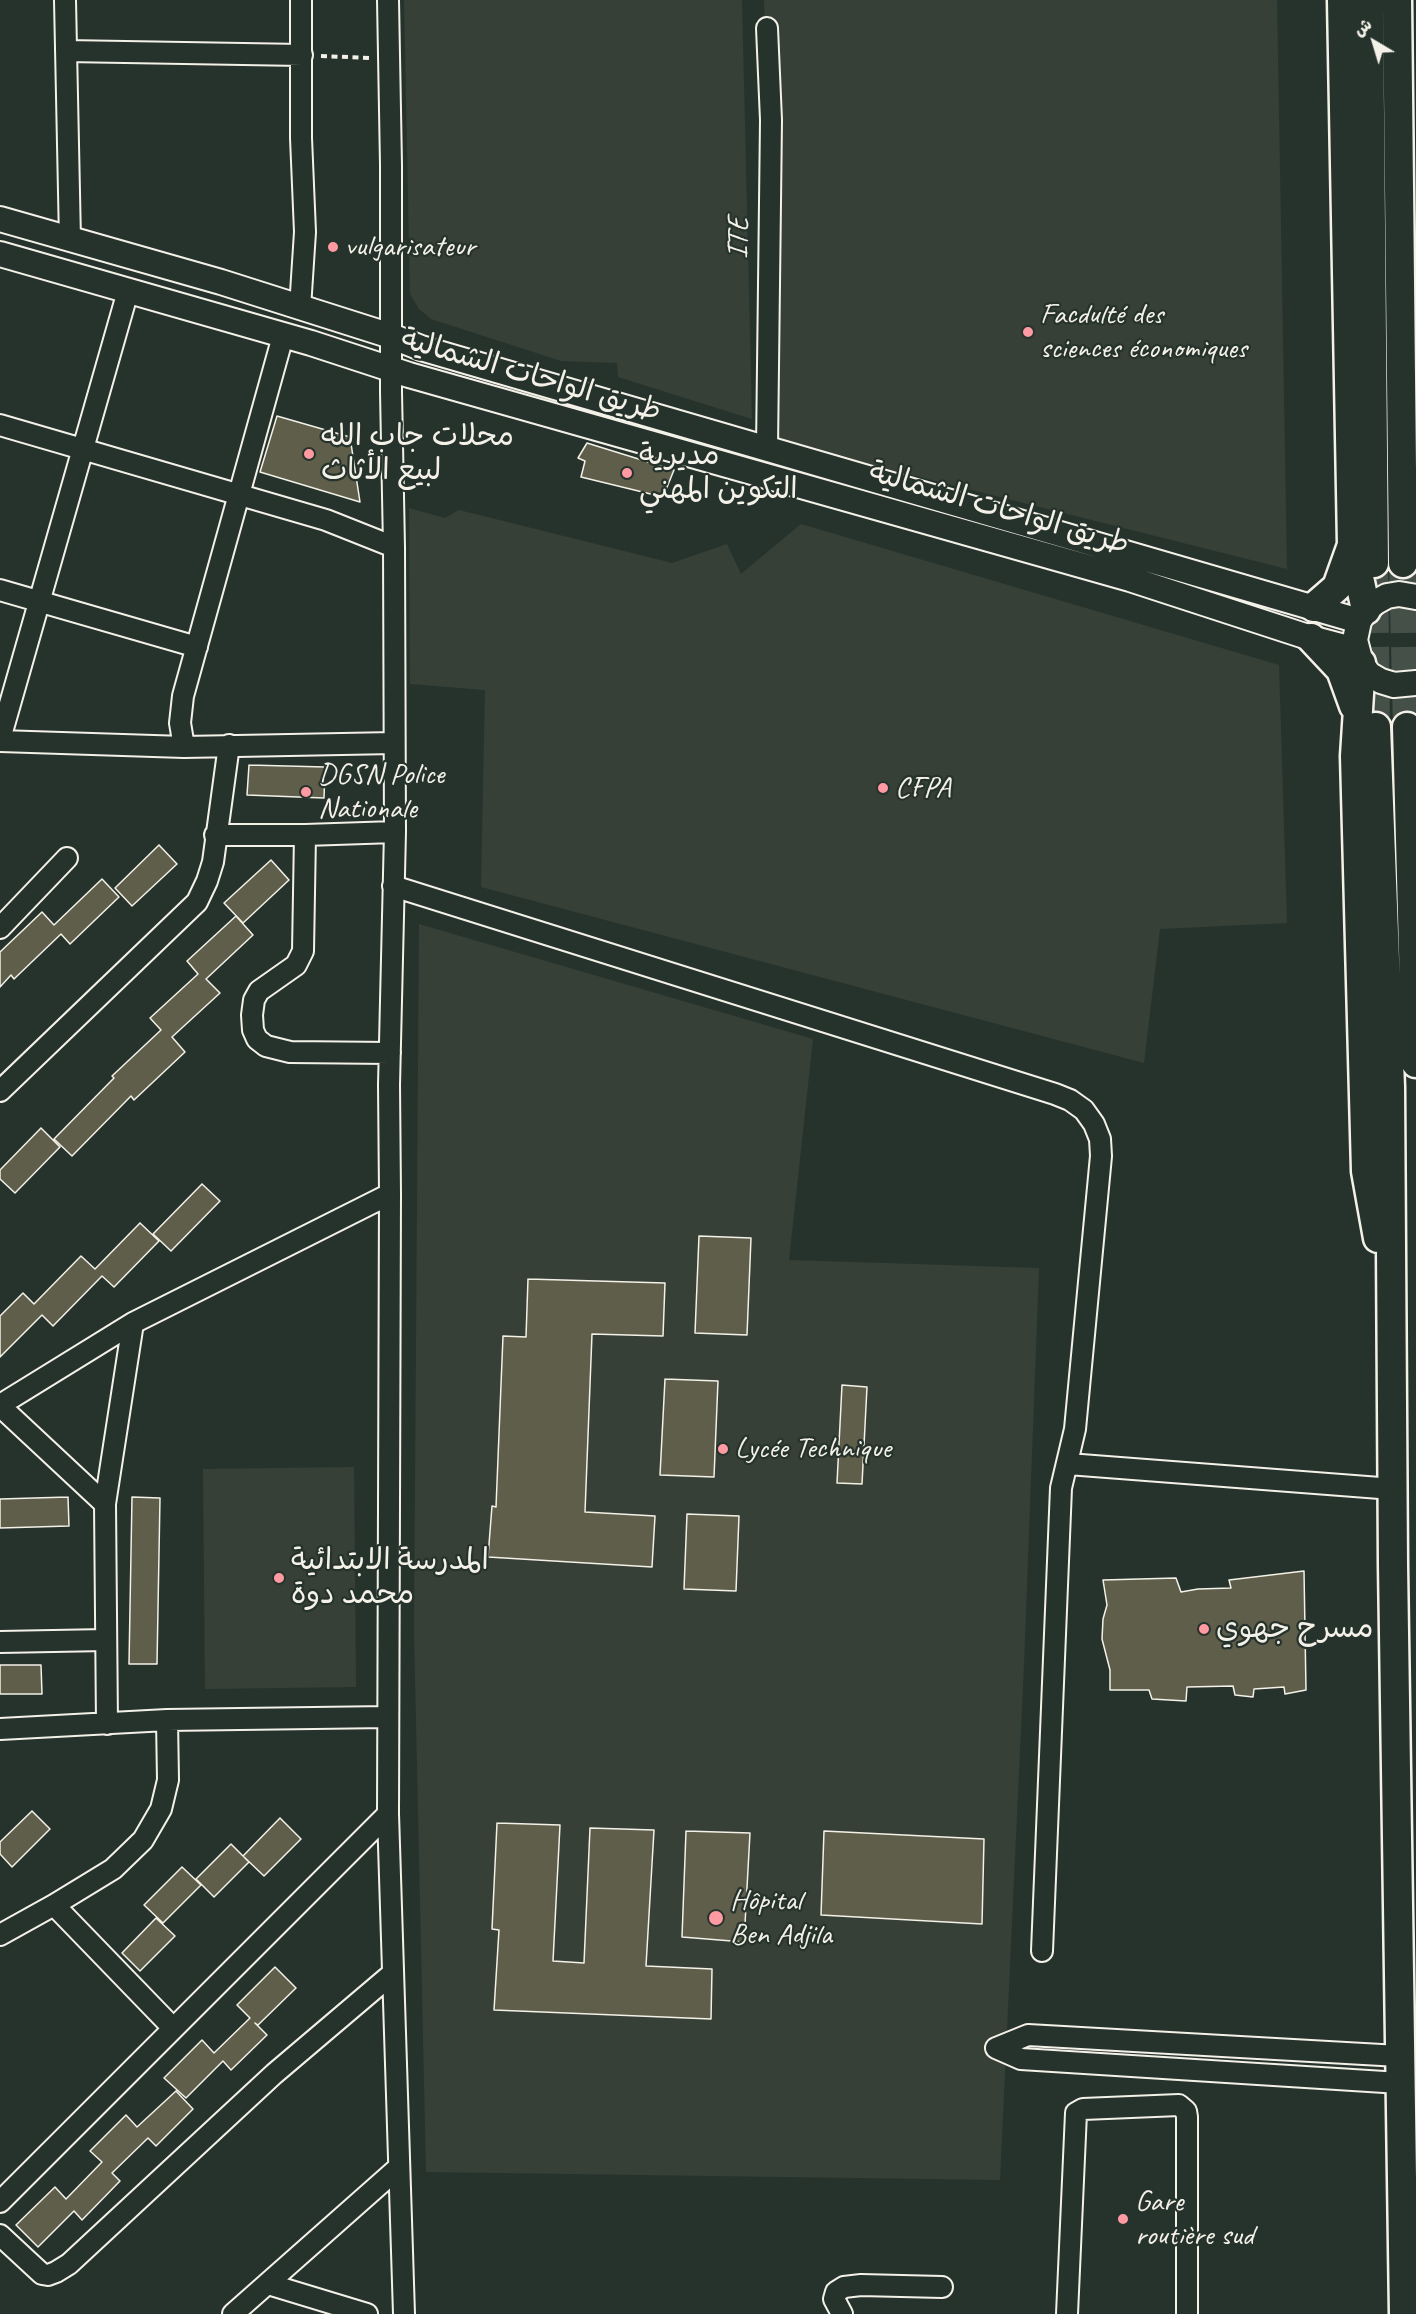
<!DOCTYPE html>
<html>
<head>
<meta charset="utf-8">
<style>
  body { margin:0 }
  #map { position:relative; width:1416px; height:2314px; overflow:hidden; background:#26332d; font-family:Caveat,"Playpen Sans Arabic",sans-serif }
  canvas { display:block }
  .north { position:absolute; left:1344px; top:12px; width:60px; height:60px; -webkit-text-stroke:4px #26332d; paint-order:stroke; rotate:322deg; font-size:16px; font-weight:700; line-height:24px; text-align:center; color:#f4f1e8 }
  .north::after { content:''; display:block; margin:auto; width:21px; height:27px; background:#f4f1e8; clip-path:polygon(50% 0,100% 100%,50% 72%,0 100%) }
</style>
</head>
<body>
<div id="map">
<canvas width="1416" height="2314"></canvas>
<div class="north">ش</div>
</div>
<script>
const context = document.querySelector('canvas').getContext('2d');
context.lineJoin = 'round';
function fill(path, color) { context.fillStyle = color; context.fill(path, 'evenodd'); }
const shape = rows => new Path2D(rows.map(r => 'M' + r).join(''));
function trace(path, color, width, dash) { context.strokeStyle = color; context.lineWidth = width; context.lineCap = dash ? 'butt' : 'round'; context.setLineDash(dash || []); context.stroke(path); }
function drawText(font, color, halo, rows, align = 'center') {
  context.font = font + ' Caveat,"Playpen Sans Arabic",sans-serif'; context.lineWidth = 4.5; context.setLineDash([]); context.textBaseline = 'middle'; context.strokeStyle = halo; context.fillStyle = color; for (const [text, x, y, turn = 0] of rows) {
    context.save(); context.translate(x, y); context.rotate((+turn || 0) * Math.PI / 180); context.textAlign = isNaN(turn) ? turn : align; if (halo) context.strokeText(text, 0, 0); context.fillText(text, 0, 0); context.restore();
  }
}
fill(shape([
  [404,0,742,0,752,419,618,377,617,363,561,361,431,319,419,309,410,294],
  [764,0,1277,0,1287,569,776,441],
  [409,508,445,518,459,510,672,563,727,544,741,574,801,524,1279,665,1287,923,1160,929,1144,1063,481,887,485,690,410,684],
  [419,924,813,1039,789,1260,1039,1268,1024,1664,1000,2180,426,2172,414,1630],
  [354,1467,356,1687,205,1689,203,1469]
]), '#374036');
const building = shape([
  [277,416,350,437,360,502,260,472,277,416],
  [587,443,674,470,663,497,581,477,585,461,578,458,587,443],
  [249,765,325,767,324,798,247,795,249,765],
  [159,845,177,864,132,906,115,888,159,845],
  [271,860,289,880,243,923,224,903,271,860],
  [102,879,119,897,70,944,61,934,14,979,11,975,0,987,0,952,42,912,54,925,102,879],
  [236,916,253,935,206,979,220,993,172,1037,185,1052,134,1100,131,1096,72,1156,54,1139,114,1078,112,1076,161,1030,150,1018,198,974,187,961,236,916],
  [41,1128,60,1147,15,1193,0,1179,0,1170,41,1128],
  [202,1184,220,1201,171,1251,153,1234,202,1184],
  [140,1223,159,1241,114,1287,102,1276,53,1326,42,1315,0,1357,0,1316,23,1293,34,1304,81,1256,95,1269,140,1223],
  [699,1236,751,1238,747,1335,695,1333,699,1236],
  [528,1279,665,1283,663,1336,592,1334,585,1512,655,1516,652,1567,488,1557,492,1506,496,1507,503,1336,526,1337,528,1279],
  [665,1379,718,1381,714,1477,660,1475,665,1379],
  [842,1385,867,1387,862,1484,837,1483,842,1385],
  [68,1497,69,1526,0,1528,0,1499,68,1497],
  [132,1497,160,1498,157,1664,129,1664,132,1497],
  [687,1514,739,1516,736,1591,684,1589,687,1514],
  [1304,1571,1306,1690,1285,1694,1284,1687,1254,1689,1253,1697,1235,1695,1233,1686,1187,1687,1186,1701,1152,1699,1149,1690,1110,1690,1110,1670,1102,1639,1103,1619,1107,1605,1103,1580,1176,1578,1181,1592,1198,1589,1231,1588,1229,1580,1304,1571],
  [0,1665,41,1665,42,1694,0,1694,0,1665],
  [32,1811,50,1829,12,1867,0,1854,0,1842,32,1811],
  [280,1818,301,1839,264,1876,244,1857,249,1862,214,1897,196,1879,231,1844,243,1856,280,1818],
  [497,1823,560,1825,553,1961,584,1963,590,1828,654,1830,646,1966,712,1969,711,2019,494,2010,499,1930,492,1929,497,1823],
  [686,1831,750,1833,744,1942,682,1937,686,1831],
  [824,1831,984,1839,982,1924,821,1915,824,1831],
  [182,1867,201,1885,163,1923,144,1905,182,1867],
  [156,1918,175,1936,140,1971,122,1953,156,1918],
  [275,1967,296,1988,258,2025,255,2023,267,2035,231,2070,223,2061,186,2098,164,2078,202,2040,214,2053,250,2018,237,2005,275,1967],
  [176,2091,193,2109,156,2146,148,2138,112,2173,120,2181,82,2220,74,2211,38,2247,16,2225,55,2187,66,2199,102,2162,90,2151,126,2115,137,2127,176,2091]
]);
fill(building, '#5f5e4a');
trace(building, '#f4f1e8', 1.5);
trace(shape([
  [1374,563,1376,727],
  [1403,563,1407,727]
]), '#455049', 28, [28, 14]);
const minor = shape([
  [65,0,70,240],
  [388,0,391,165,391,392,394,547,395,832,389,1085,390,1194,388,1814,404,2314],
  [767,28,771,120,767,448],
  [66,51,302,55],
  [300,308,305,232,301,138,301,0],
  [0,425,326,520,394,547],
  [0,590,197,647],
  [0,739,128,291],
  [0,741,184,747,394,743],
  [184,747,180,723,183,696,283,336],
  [215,835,305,835,395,832],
  [305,835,303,951,296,965,259,991,254,1000,252,1015,253,1030,257,1039,266,1046,290,1052,390,1053],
  [393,886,1055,1094,1070,1100,1084,1110,1094,1124,1100,1139,1101,1156,1075,1429,1061,1488,1042,1951],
  [0,928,67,858],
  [0,1091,197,902,207,881,213,862,229,745],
  [0,1405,133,1323,390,1194],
  [0,1406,105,1504,107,1724],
  [1068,1464,1393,1489],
  [105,1504,133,1323],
  [0,1642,106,1640],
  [0,1729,167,1720,387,1717],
  [54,1905,173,2028],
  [0,1935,54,1905,113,1869,143,1840,161,1809,168,1780,167,1720],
  [1399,2056,1028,2035,996,2048,1021,2059,1400,2083],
  [0,2202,388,1814],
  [0,2235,42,2274,48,2275,56,2272,69,2264,274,2074,393,1973],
  [268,2284,367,2314],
  [233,2314,398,2168],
  [842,2314,834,2299,836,2292,844,2287,861,2285,942,2287],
  [1067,2314,1076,2113,1083,2109,1179,2105,1186,2111,1187,2117,1187,2314]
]);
const major = shape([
  [0,219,221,282,391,336,421,348,1359,621],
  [0,254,311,343,409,375,1130,579,1311,638,1356,650],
  [1416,597,1399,594,1387,596,1376,602,1366,610,1359,621,1355,640,1361,663,1369,674,1381,681,1394,685,1416,683]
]);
const highway = shape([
  [1342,0,1352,545,1366,610],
  [1369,0,1374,563],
  [1397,0,1403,563],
  [1314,607,1337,587,1352,545],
  [1311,638,1341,670,1354,706],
  [1361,663,1355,756,1366,1171,1378,1238],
  [1376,727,1390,1087,1393,1565,1404,2314],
  [1407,727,1416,1063]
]);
trace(minor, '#f4f1e8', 24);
trace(major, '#f4f1e8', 28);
trace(highway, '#f4f1e8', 33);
trace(shape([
  [321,56,370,58]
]), '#f4f1e8', 4, [6, 4.5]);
trace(minor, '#26332d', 20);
trace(major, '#26332d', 24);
trace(highway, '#26332d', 28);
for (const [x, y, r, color] of [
  [333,247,6,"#ff9aa2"],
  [1028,332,6,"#ff9aa2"],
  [309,454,6,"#ff9aa2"],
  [627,473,6,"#ff9aa2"],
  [883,788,6,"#ff9aa2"],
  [306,792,6,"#ff9aa2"],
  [723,1449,6,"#ff9aa2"],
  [279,1578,6,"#ff9aa2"],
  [1204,1629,6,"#ff9aa2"],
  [716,1918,8,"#ff9aa2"],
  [1123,2219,6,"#ff9aa2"]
]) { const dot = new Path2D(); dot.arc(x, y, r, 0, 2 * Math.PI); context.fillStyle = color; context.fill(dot); trace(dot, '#26332d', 2); }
drawText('30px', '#f4f1e8', '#26332d', [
  ["ITE",739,238,-89],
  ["طريق الواحات الشمالية",531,376,16],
  ["طريق الواحات الشمالية",999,509,16]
]);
drawText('30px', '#f4f1e8', '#26332d', [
  ["vulgarisateur",345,247],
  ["Facdulté des",1040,315],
  ["sciences économiques",1040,349],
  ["محلات جاب الله",321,437],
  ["لبيع الأثاث",321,471],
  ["مديرية",639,456],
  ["التكوين المهني",639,490],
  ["DGSN Police",318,775],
  ["Nationale",318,809],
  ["CFPA",895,788],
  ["Lycée Technique",735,1449],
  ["المدرسة الابتدائية",291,1561],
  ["محمد دوة",291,1595],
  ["مسرح جهوي",1216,1629],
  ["Hôpital",730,1901],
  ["Ben Adjila",730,1935],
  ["Gare",1135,2202],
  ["routière sud",1135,2236]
], 'left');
</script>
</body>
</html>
